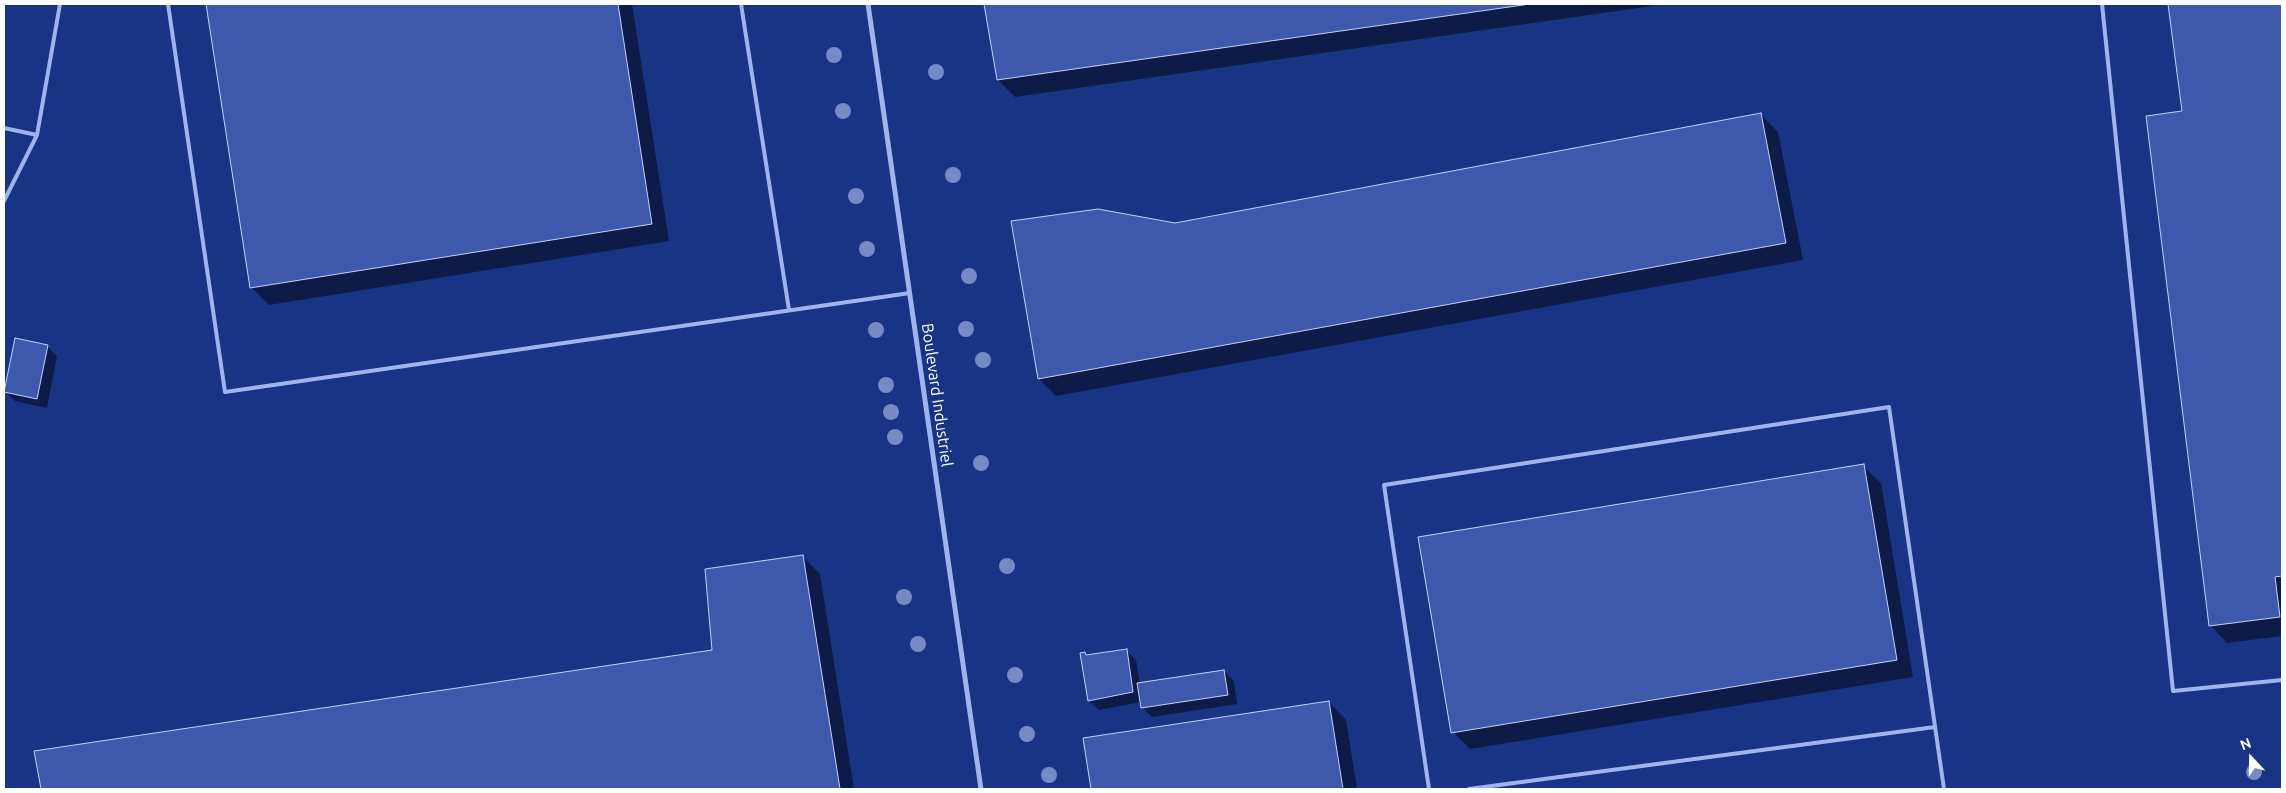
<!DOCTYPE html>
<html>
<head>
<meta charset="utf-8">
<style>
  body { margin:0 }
  #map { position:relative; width:2286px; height:793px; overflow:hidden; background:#193385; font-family:Ubuntu,sans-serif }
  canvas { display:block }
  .frame { position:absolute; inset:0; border:5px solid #fff; pointer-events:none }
  .north { position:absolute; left:2226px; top:733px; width:50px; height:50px; -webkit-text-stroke:4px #193385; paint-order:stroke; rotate:339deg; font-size:14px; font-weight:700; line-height:20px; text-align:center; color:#fff }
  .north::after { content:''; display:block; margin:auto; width:18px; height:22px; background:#fff; clip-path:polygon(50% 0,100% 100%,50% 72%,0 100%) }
</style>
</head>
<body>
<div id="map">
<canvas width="2286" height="793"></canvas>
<div class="frame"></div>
<div class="north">N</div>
</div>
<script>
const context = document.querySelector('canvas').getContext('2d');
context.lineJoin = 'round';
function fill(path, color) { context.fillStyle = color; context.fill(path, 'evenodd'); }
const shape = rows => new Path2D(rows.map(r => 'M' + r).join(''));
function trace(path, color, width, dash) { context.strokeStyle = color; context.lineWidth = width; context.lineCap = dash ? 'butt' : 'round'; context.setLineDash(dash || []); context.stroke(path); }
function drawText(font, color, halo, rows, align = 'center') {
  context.font = font + ' Ubuntu,sans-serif'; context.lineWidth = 4; context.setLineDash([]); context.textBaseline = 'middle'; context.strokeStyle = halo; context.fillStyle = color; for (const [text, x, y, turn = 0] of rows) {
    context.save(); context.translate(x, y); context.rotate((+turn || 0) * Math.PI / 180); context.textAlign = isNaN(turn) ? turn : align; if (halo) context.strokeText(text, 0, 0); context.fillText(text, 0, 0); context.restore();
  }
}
fill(shape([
  [207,4,632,4,669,241,269,305,251,287],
  [986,4,1666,4,1015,97,998,80],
  [2169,4,2282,4,2282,636,2227,643,2210,625,2183,112],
  [1760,114,1778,132,1803,260,1056,396,1039,379,1175,224],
  [47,346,57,356,47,408,15,401,5,391],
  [1863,466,1881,483,1913,677,1470,749,1453,732],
  [802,556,820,574,854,789,42,789,35,752,714,651],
  [1126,650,1136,660,1140,684,1224,671,1234,681,1237,704,1152,717,1142,707,1141,702,1099,710,1089,701,1087,656],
  [1329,702,1346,720,1357,789,1092,789,1085,739]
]), '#0007');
const building = shape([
  [206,4,618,4,652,224,250,288,206,4],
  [984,4,1530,4,997,80,984,4],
  [2168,4,2282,4,2282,576,2275,577,2280,617,2209,626,2146,116,2182,111,2168,4],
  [1761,113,1786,243,1038,379,1011,221,1098,209,1175,223,1761,113],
  [15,338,48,345,37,399,4,392,15,338],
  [1864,464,1897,660,1451,733,1418,537,1864,464],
  [803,555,840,789,41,789,34,751,712,650,705,569,803,555],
  [1127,649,1133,692,1088,701,1080,653,1085,652,1086,655,1127,649],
  [1224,670,1228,695,1141,708,1137,683,1224,670],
  [1329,701,1343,789,1091,789,1083,738,1329,701]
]);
fill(building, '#3e58ac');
trace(building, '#c4d2f9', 1);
trace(shape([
  [168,4,225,392,910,293],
  [741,4,789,310],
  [2102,4,2173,691,2282,680],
  [4,128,37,135],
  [4,201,37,135,60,4],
  [1429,789,1384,485,1889,407,1944,789],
  [1469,789,1935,727]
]), '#9fb3ec', 4);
trace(shape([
  [868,4,981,789]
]), '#9fb3ec', 5);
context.fillStyle = '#778ac5';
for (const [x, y] of [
  [834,55],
  [936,72],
  [843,111],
  [953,175],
  [856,196],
  [867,249],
  [969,276],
  [966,329],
  [876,330],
  [983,360],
  [886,385],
  [891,412],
  [895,437],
  [981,463],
  [1007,566],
  [904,597],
  [918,644],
  [1015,675],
  [1027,734],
  [2254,772],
  [1049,775]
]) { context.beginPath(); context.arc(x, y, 8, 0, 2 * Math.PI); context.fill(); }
drawText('16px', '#fff', '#193385', [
  ["Boulevard Industriel",937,395,82]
]);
</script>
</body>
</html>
